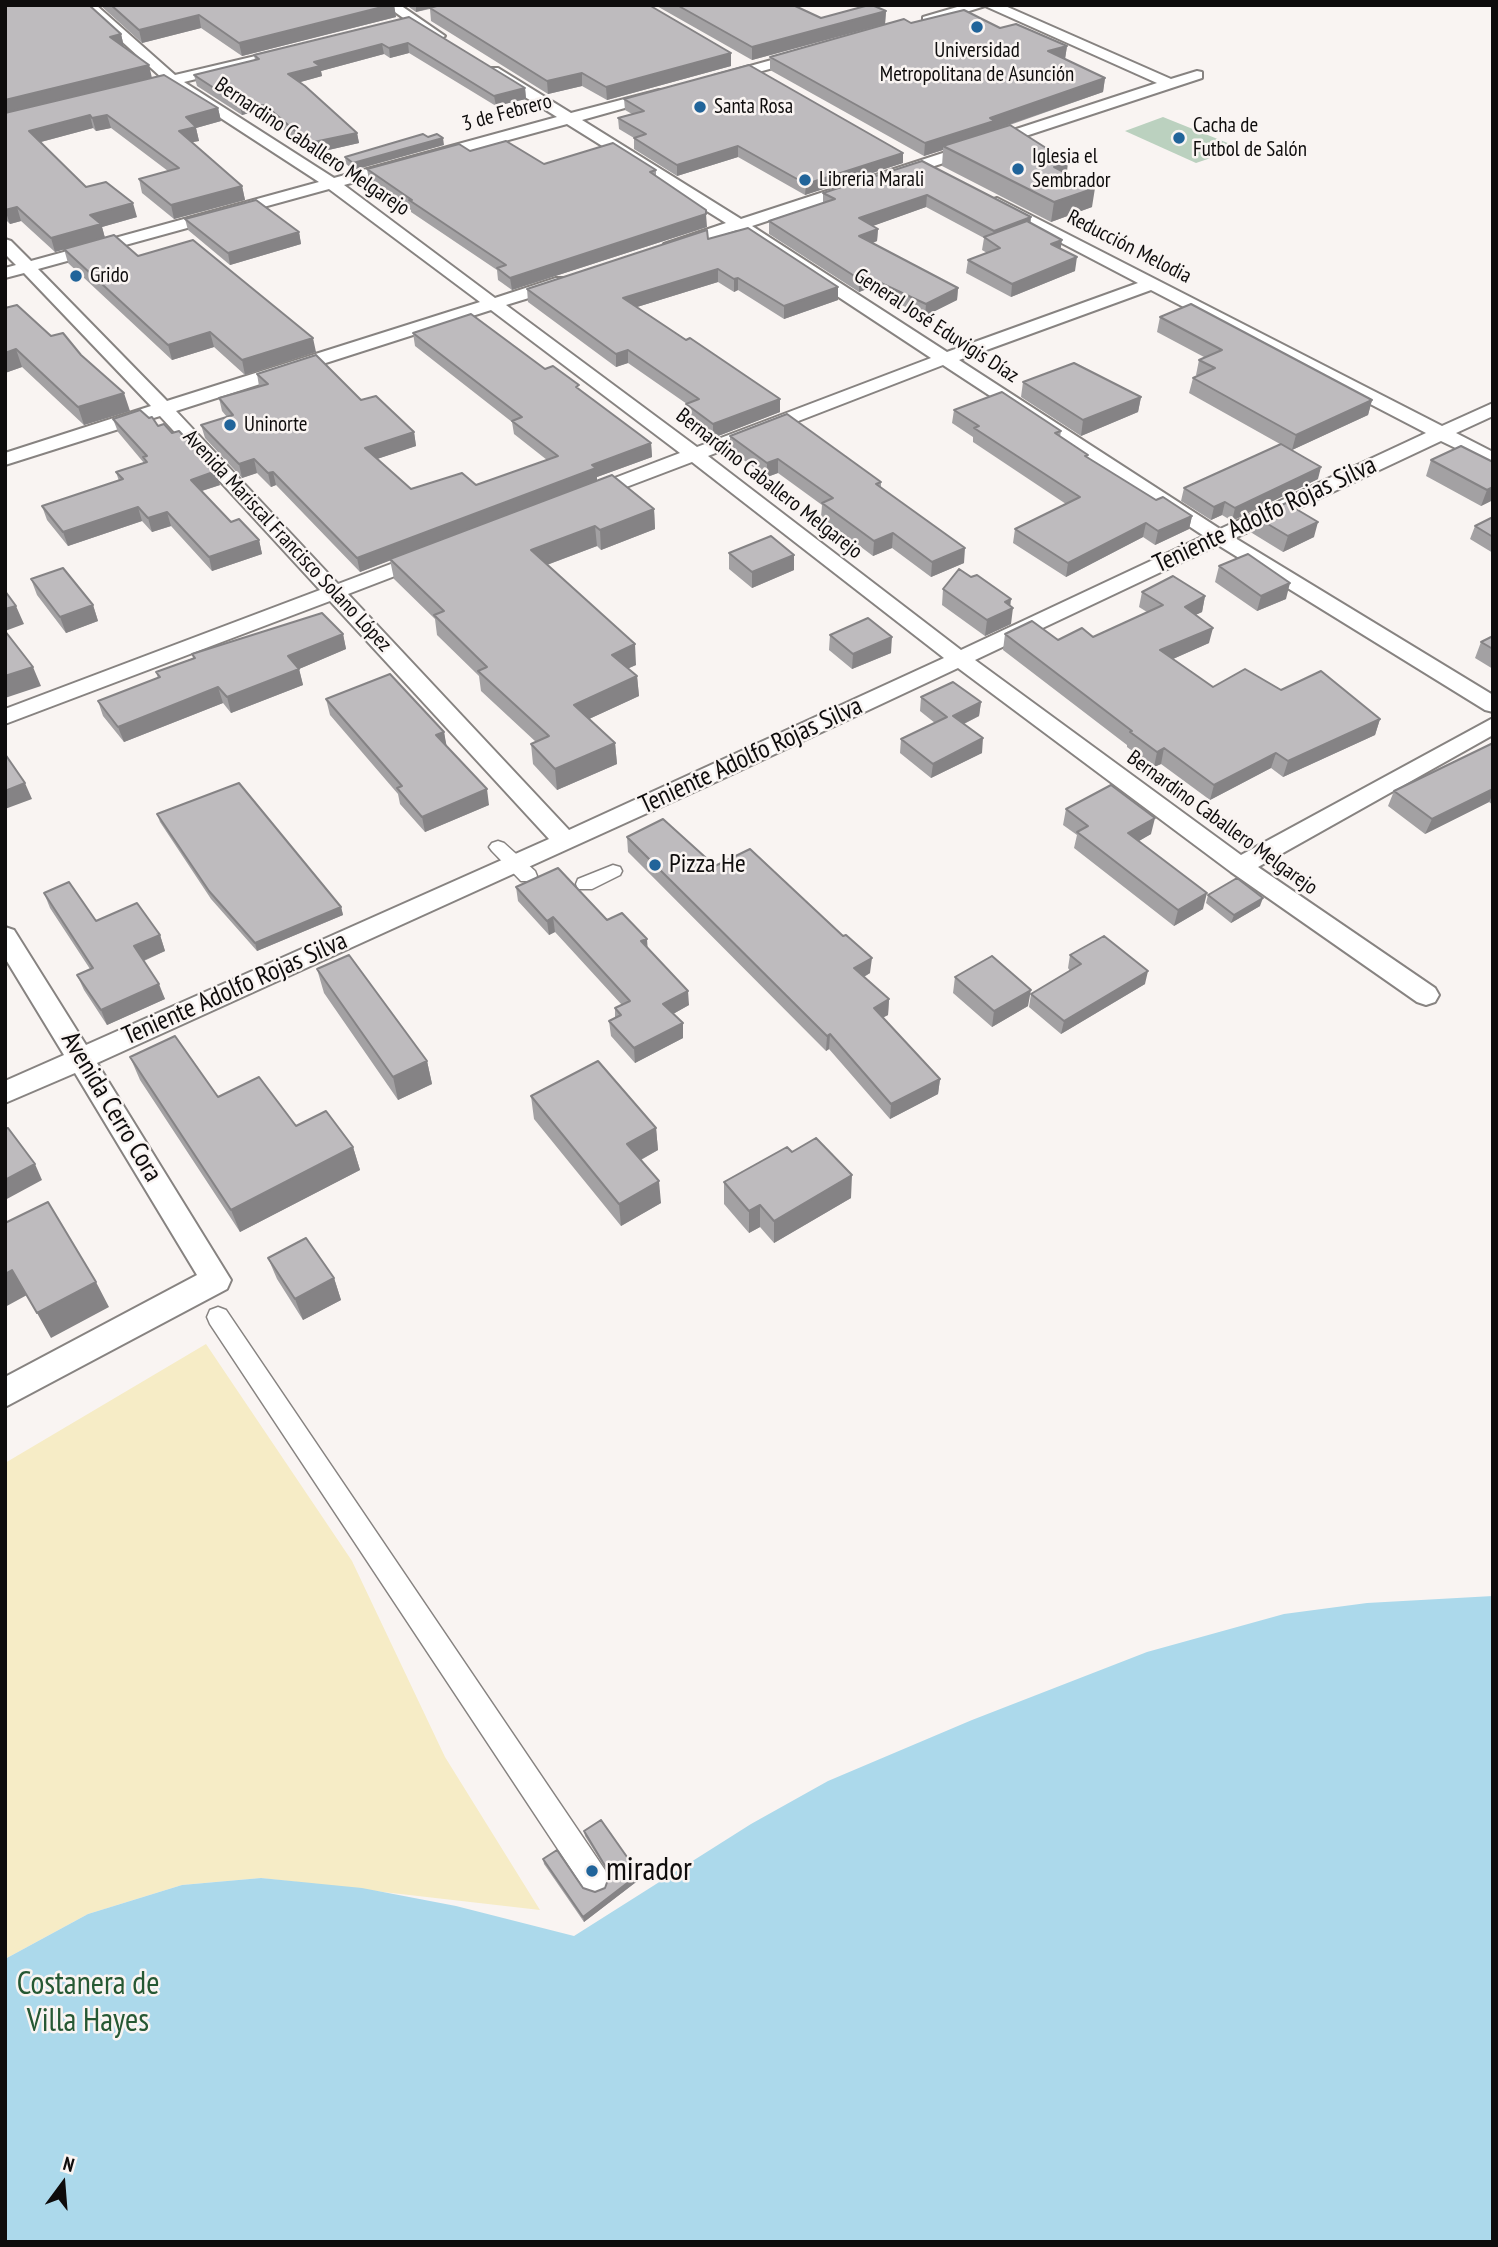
<!DOCTYPE html>
<html>
<head>
<meta charset="utf-8">
<style>
  body { margin:0 }
  #map { position:relative; width:1498px; height:2247px; overflow:hidden; background:#f9f4f2; font-family:"PT Sans Narrow",sans-serif }
  canvas { display:block }
  .frame { position:absolute; inset:0; border:7px solid #0e0c0c; pointer-events:none }
  .north { position:absolute; left:28px; top:2149px; width:70px; height:70px; -webkit-text-stroke:5px #f9f4f2; paint-order:stroke; rotate:16deg; font-size:19px; font-weight:700; line-height:28px; text-align:center; color:#0e0c0c }
  .north::after { content:''; display:block; margin:auto; width:24px; height:32px; background:#0e0c0c; clip-path:polygon(50% 0,100% 100%,50% 72%,0 100%) }
</style>
</head>
<body>
<div id="map">
<canvas width="1498" height="2247"></canvas>
<div class="frame"></div>
<div class="north">N</div>
</div>
<script>
const context = document.querySelector('canvas').getContext('2d');
context.lineJoin = 'round';
function fill(path, color) { context.fillStyle = color; context.fill(path, 'evenodd'); }
const shape = rows => new Path2D(rows.map(r => 'M' + r).join(''));
function trace(path, color, width, dash) { context.strokeStyle = color; context.lineWidth = width; context.lineCap = dash ? 'butt' : 'round'; context.setLineDash(dash || []); context.stroke(path); }
function drawText(font, color, halo, rows, align = 'center') {
  context.font = font + ' "PT Sans Narrow",sans-serif'; context.lineWidth = 5; context.setLineDash([]); context.textBaseline = 'middle'; context.strokeStyle = halo; context.fillStyle = color; for (const [text, x, y, turn = 0] of rows) {
    context.save(); context.translate(x, y); context.rotate((+turn || 0) * Math.PI / 180); context.textAlign = isNaN(turn) ? turn : align; if (halo) context.strokeText(text, 0, 0); context.fillText(text, 0, 0); context.restore();
  }
}
fill(shape([
  [1163,117,1240,148,1196,163,1125,131]
]), '#bbd1bf');
fill(shape([
  [206,1344,352,1561,445,1757,540,1910,261,1878,182,1885,88,1914,5,1959,5,1463]
]), '#f6ecc6');
fill(shape([
  [1493,1596,1493,2242,5,2242,5,1959,88,1914,182,1885,261,1878,362,1888,456,1906,574,1936,751,1824,828,1781,972,1720,1147,1652,1284,1614,1367,1603]
]), '#acd9eb');
const pedestrian = shape([
  [498,841,504,843,535,871,537,876,535,881,521,881,492,851,489,847,492,843,498,841],
  [613,865,620,867,622,871,620,875,592,889,578,889,576,884,578,879,613,865],
  [218,1307,226,1310,605,1870,609,1880,605,1890,595,1894,585,1890,210,1324,207,1317,210,1310,218,1307]
]);
const minor = shape([
  [82,5,96,5,175,75,281,50,286,51,286,57,184,82,334,178,557,117,488,74,488,68,498,68,571,113,659,90,664,91,666,94,664,97,582,120,741,219,1157,83,985,6,928,24,923,23,923,17,964,5,1003,5,1171,79,1197,71,1202,72,1202,78,752,226,947,352,1138,283,991,206,989,203,991,200,997,198,1442,426,1493,403,1493,416,1456,433,1493,452,1493,466,1441,441,1235,538,1493,695,1493,712,1485,710,1218,545,975,660,1241,855,1493,718,1493,735,1258,867,1435,988,1439,995,1435,1002,1426,1005,1417,1002,1231,872,958,668,711,784,97,1063,231,1280,227,1289,5,1407,5,1377,197,1275,75,1073,5,1103,5,1081,64,1055,5,958,5,927,14,930,86,1045,549,839,330,601,5,724,5,709,320,590,160,416,5,465,5,453,151,406,24,273,5,278,5,268,16,265,5,254,5,239,11,241,31,261,319,182,170,85,156,86,156,80,162,78,82,5],
  [567,124,726,223,664,244,662,247,664,250,676,250,737,230,931,358,697,447,506,305,568,286,570,282,568,278,556,278,495,298,344,185,567,124],
  [329,189,480,302,167,401,38,269,329,189],
  [1151,290,1426,433,1220,529,959,360,1151,290],
  [491,310,680,453,578,492,575,496,578,500,592,500,692,462,944,658,569,830,348,594,434,561,437,557,434,553,420,553,338,584,176,411,491,310],
  [943,365,1204,536,961,650,708,456,943,365],
  [385,5,400,5,445,36,438,40,433,39,385,5],
  [804,51,809,52,809,58,719,83,712,79,714,76,804,51]
]);
trace(pedestrian, '#878381', 3);
trace(minor, '#878381', 4);
fill(pedestrian, '#fff');
fill(minor, '#fff');
fill(shape([
  [5,5,121,34,124,47,152,78,218,108,221,121,196,128,199,141,192,142,242,186,245,200,174,219,142,193,139,179,168,171,111,128,96,131,93,128,41,142,86,187,137,217,102,227,105,238,316,352,245,375,214,347,172,360,68,263,64,249,55,252,21,221,10,224,5,219],
  [100,5,394,5,396,17,242,56,201,28,142,43],
  [406,5,649,5,731,66,607,100,582,86,548,94,431,21,430,9,416,12],
  [655,5,793,5,821,18,886,11,885,24,752,60],
  [409,17,525,88,526,99,496,106,409,53,390,58,384,54,321,71,322,76,300,82,357,133,359,143,311,154,267,115,260,117,253,112,242,115,197,86,194,75,255,60,254,55],
  [911,23,1000,28,1067,46,1065,59,1105,78,1103,92,993,131,1067,173,1092,207,1051,222,942,166,943,150,924,156,770,70,770,57],
  [624,99,903,153,903,163,805,195,738,157,677,176,634,149,634,138,619,129,618,118,632,114,625,110],
  [444,145,354,170,346,164,345,157],
  [470,151,544,164,656,170,656,176,707,227,512,290,498,280,497,270,411,212,411,210,369,180,367,169],
  [922,161,1031,223,1061,249,1075,271,1011,297,966,273,968,260,987,253,982,250,984,238,926,207,872,226,878,229,877,241,873,243,958,288,957,300,925,316,867,289,859,292,769,234,769,221,823,203,823,193],
  [185,219,299,232,301,244,230,265,188,230],
  [708,239,838,300,784,319,738,290,734,292,718,282,637,307,780,412,713,438,687,418,686,404,687,404,628,363,616,367,528,302,527,289],
  [5,308,81,355,130,411,84,425,22,367,5,373],
  [1160,317,1372,400,1368,415,1292,450,1318,479,1232,521,1222,515,1211,520,1181,501,1184,488,1280,444,1189,393,1193,378,1198,375,1196,375,1199,360,1204,357,1157,332],
  [413,333,545,369,580,390,651,443,652,457,597,477,597,481,654,509,655,529,601,550,597,546,547,565,636,665,628,668,637,676,639,696,589,719,615,743,617,764,557,790,533,764,531,744,536,742,481,691,479,676,437,635,435,619,394,579,390,560,360,572,276,485,271,487,257,473,242,478,205,438,201,425,227,417,222,411,219,398,259,386,257,374,361,400,414,432,416,446,377,459,411,489,476,485,547,460,514,434,512,422,415,346],
  [1023,382,1141,397,1138,412,1081,436,1021,397],
  [954,410,1061,431,1060,437,1087,457,1156,500,1192,516,1189,529,1155,545,1143,537,1066,577,1013,543,1015,529,1066,504,973,442,973,437,952,423],
  [113,419,158,426,220,485,202,491,231,522,259,540,262,554,212,571,171,526,152,532,142,521,68,546,47,520,42,506,119,481,116,472,144,463,118,432],
  [730,436,881,482,881,487,964,563,931,577,892,548,873,556,821,517,822,505,778,473,767,477,730,450],
  [1461,446,1493,500,1481,506,1426,476,1431,460],
  [1256,517,1314,537,1283,552,1252,533],
  [1493,517,1493,553,1470,539,1475,526],
  [729,553,794,555,794,570,752,588,729,569],
  [1219,566,1286,599,1257,611,1215,582],
  [31,579,93,605,98,621,66,633,37,595],
  [943,589,1011,606,1011,624,985,636,942,605],
  [1142,592,1205,596,1202,612,1195,615,1209,643,1173,659,1213,687,1281,690,1380,719,1375,735,1283,777,1271,768,1210,800,1161,764,1154,767,1127,747,1127,745,1003,650,1005,634,1058,640,1093,637,1147,612,1139,607],
  [343,634,346,649,299,669,303,685,231,713,223,703,124,742,103,716,98,701,158,678,156,672,193,658,192,654],
  [830,635,891,653,852,669,829,650],
  [1493,636,1493,669,1475,658,1481,642],
  [921,697,981,702,979,716,964,724,982,753,931,778,900,753,901,739,935,723,920,711],
  [326,699,444,732,446,746,489,805,425,832,400,804,398,794,330,715],
  [1493,743,1493,805,1489,802,1425,834,1388,806,1394,791],
  [1066,809,1151,834,1139,841,1203,909,1174,926,1074,848,1077,835,1063,825],
  [157,814,341,907,343,915,257,951,211,899,160,822],
  [627,837,715,866,843,936,870,973,864,977,889,999,888,1015,883,1017,940,1079,938,1094,890,1119,829,1049,826,1051,628,852],
  [516,887,607,920,647,939,647,947,689,1005,673,1014,683,1038,635,1063,611,1036,609,1021,615,1018,615,1008,622,1005,555,932,549,935,518,901],
  [44,893,96,921,160,935,165,951,144,961,165,999,107,1025,84,990,77,975,90,969,50,908],
  [1208,895,1260,906,1231,923,1206,903],
  [1070,955,1145,984,1061,1034,1029,1007,1031,994,1070,971,1068,968],
  [317,969,427,1061,432,1084,398,1100,324,993],
  [955,977,1028,1006,992,1027,953,993],
  [130,1057,218,1097,353,1147,360,1170,240,1232,140,1080],
  [531,1096,656,1128,658,1150,641,1160,661,1203,621,1226,534,1119],
  [792,1152,851,1198,774,1243,760,1227,749,1233,724,1204,724,1182],
  [268,1258,334,1278,341,1300,303,1320,277,1279],
  [584,1831,639,1874,640,1879,584,1922,544,1864,543,1859,583,1888,595,1892,605,1888,610,1876,585,1836]
]), '#a3a1a3');
fill(shape([
  [390,5,394,5,396,17,242,56,239,43],
  [416,5,442,5,416,12],
  [886,11,885,24,752,60,752,47],
  [199,15,201,28,142,43,139,30],
  [121,34,124,47,110,37],
  [408,43,409,53,390,58,389,48],
  [382,44,384,54,321,71,322,76,290,85,288,74,314,62],
  [1067,46,1065,59,1048,51],
  [731,53,731,66,607,100,606,87],
  [149,65,152,78,5,114,5,100],
  [582,73,582,86,548,94,547,81],
  [1105,78,1103,92,993,130,943,146,943,150,924,156,925,143,990,118],
  [525,88,526,99,496,106,494,96],
  [251,101,253,112,242,115,240,105],
  [265,105,267,115,260,117,257,106],
  [218,108,221,121,196,128,199,141,182,144,179,131,186,117],
  [90,115,93,128,33,144,29,131],
  [107,115,111,128,96,131,92,118],
  [357,133,359,143,311,154,309,143],
  [443,138,444,145,354,170,353,163],
  [738,146,738,157,677,176,677,165],
  [903,153,903,163,805,195,806,184],
  [1068,162,1066,182,1054,167],
  [242,186,245,200,174,219,171,205],
  [1095,188,1092,207,1051,222,1054,202],
  [927,195,926,207,859,231,859,218],
  [133,203,137,217,102,227,105,238,55,252,51,238,90,215],
  [17,207,21,221,10,224,5,210],
  [706,214,707,227,512,290,510,278],
  [1031,217,1030,230,992,243,994,231],
  [878,229,877,241,858,248,859,236],
  [299,232,301,244,230,265,228,253],
  [1062,240,1060,253,1051,244],
  [1077,257,1075,271,1011,297,1012,284],
  [718,269,718,282,624,311,623,298],
  [868,277,867,289,859,292,859,279],
  [738,278,738,290,734,292,734,279],
  [838,287,838,300,784,319,784,306],
  [958,288,957,300,925,316,926,304],
  [210,332,214,347,172,360,168,345],
  [313,338,316,352,245,375,242,360],
  [16,349,22,367,5,373,5,353],
  [628,350,628,363,616,367,616,354],
  [124,393,130,411,84,425,78,407],
  [1141,397,1138,412,1081,436,1083,420],
  [780,399,780,412,713,438,713,424],
  [1372,400,1368,415,1292,450,1296,435],
  [414,432,416,446,368,462,365,448],
  [651,443,652,457,597,477,597,482,360,572,357,558,592,465],
  [254,459,257,473,242,478,239,464],
  [778,459,778,473,767,477,767,463],
  [1321,467,1318,479,1232,521,1235,508],
  [216,471,220,485,195,493,191,480],
  [273,472,276,485,271,487,268,473],
  [1493,487,1493,500,1481,506,1487,490],
  [1225,502,1222,515,1211,520,1214,507],
  [138,507,142,521,68,546,63,532],
  [654,509,655,529,601,550,600,530],
  [167,512,171,526,152,532,148,518],
  [1192,516,1189,529,1155,545,1158,531],
  [1318,522,1314,537,1283,552,1288,536],
  [1146,523,1143,537,1066,577,1068,563],
  [595,526,597,546,533,570,531,550],
  [893,533,892,548,873,556,874,541],
  [259,540,262,554,212,571,209,557],
  [965,548,964,563,931,577,932,562],
  [794,555,794,570,752,588,752,572],
  [1290,583,1286,599,1257,611,1261,596],
  [1205,596,1202,612,1181,622,1185,607],
  [1011,599,1010,609,1013,608,1011,624,985,636,987,620,1005,602],
  [93,605,98,621,66,633,60,617],
  [16,606,24,624,5,631,5,609],
  [1213,628,1209,643,1157,666,1160,650],
  [343,634,346,649,292,672,288,656],
  [892,637,891,653,852,669,853,654],
  [635,644,636,665,614,675,612,655],
  [33,667,41,686,5,698,5,676],
  [299,669,303,685,231,713,227,697],
  [637,676,639,696,576,725,574,705],
  [218,687,223,703,124,742,118,727],
  [981,702,979,716,951,730,953,716],
  [1380,719,1375,735,1283,777,1288,761],
  [444,732,447,748,436,735],
  [983,738,982,753,931,778,933,764],
  [615,743,617,764,557,790,555,769],
  [1164,748,1161,764,1154,767,1157,752],
  [1276,753,1271,768,1210,800,1214,785],
  [25,783,32,799,5,809,5,791],
  [487,789,489,805,425,832,422,817],
  [1493,789,1493,794,1489,802,1425,834,1432,819],
  [1155,818,1151,834,1125,849,1128,833],
  [1207,893,1203,909,1174,926,1178,910],
  [1263,898,1260,906,1231,923,1234,915],
  [341,907,343,915,257,951,255,943],
  [553,917,555,932,549,935,547,921],
  [160,935,165,951,140,962,134,946],
  [647,939,648,953,641,941],
  [872,958,870,973,853,983,854,968],
  [1148,971,1145,984,1061,1034,1064,1021],
  [159,984,165,999,107,1025,101,1010],
  [1031,990,1028,1006,992,1027,994,1011],
  [688,991,689,1005,664,1019,663,1004],
  [889,999,888,1015,873,1023,874,1008],
  [683,1023,683,1038,635,1063,634,1048],
  [830,1034,829,1049,826,1051,827,1036],
  [427,1061,432,1084,398,1100,393,1077],
  [940,1079,938,1094,890,1119,891,1104],
  [656,1128,658,1150,629,1166,627,1144],
  [353,1147,360,1170,240,1232,231,1210],
  [35,1164,42,1180,5,1200,5,1180],
  [852,1175,851,1198,774,1243,774,1221],
  [659,1181,661,1203,621,1226,619,1204],
  [760,1205,760,1227,749,1233,749,1211],
  [12,1270,27,1295,5,1307,5,1274],
  [334,1278,341,1300,303,1320,295,1299],
  [96,1282,109,1307,51,1338,37,1313],
  [639,1874,640,1879,584,1922,583,1917]
]), '#858385');
const building = shape([
  [5,5,89,5,121,34,110,37,149,65,5,100,5,5],
  [111,5,390,5,239,43,199,15,139,30,111,5],
  [440,5,649,5,731,53,606,87,582,73,547,81,430,8,440,5],
  [677,5,793,5,821,18,869,5,872,5,886,11,752,47,677,5],
  [964,10,1000,28,1016,24,1067,46,1048,51,1105,78,990,118,994,121,925,143,770,57,904,19,911,23,964,10],
  [409,17,525,88,494,96,408,43,389,48,382,44,314,62,320,66,288,74,305,86,357,133,309,143,265,105,257,106,251,101,240,105,194,75,259,59,254,55,409,17],
  [749,65,903,153,806,184,738,146,677,165,634,138,646,134,618,118,644,111,624,99,749,65],
  [164,75,218,108,186,117,196,127,179,131,242,186,171,205,139,179,179,168,107,115,92,118,90,115,29,131,86,187,106,182,133,203,90,215,101,224,51,238,17,207,5,210,5,113,164,75],
  [1010,125,1068,162,1054,167,1095,188,1054,202,943,146,1010,125],
  [423,134,428,137,437,134,443,138,353,163,345,157,423,134],
  [506,141,544,164,613,143,656,170,650,172,706,210,706,214,510,278,497,268,506,265,409,200,412,200,367,169,459,144,470,151,506,141],
  [922,161,1031,217,994,231,927,195,859,218,878,229,859,236,958,288,926,304,868,277,859,279,769,221,835,199,823,193,922,161],
  [256,200,299,232,228,253,185,219,256,200],
  [1027,221,1062,240,1051,244,1077,257,1012,284,968,260,1000,248,984,237,1027,221],
  [748,228,838,287,784,306,738,278,734,279,718,269,623,298,686,340,690,338,780,399,713,424,686,404,699,399,628,350,616,354,527,289,707,230,708,239,748,228],
  [114,235,138,256,193,240,313,338,242,360,210,332,168,345,64,249,114,235],
  [1191,304,1372,400,1296,435,1193,378,1215,368,1199,360,1222,350,1160,317,1191,304],
  [17,305,51,336,63,333,81,355,124,393,78,407,16,349,5,353,5,308,17,305],
  [471,314,545,369,553,366,579,385,576,387,651,443,592,465,596,468,357,558,273,472,268,473,254,459,239,464,201,425,233,415,219,398,268,384,257,374,316,355,361,400,376,396,414,432,365,448,411,489,462,473,476,485,558,456,512,421,522,417,413,333,471,314],
  [1074,363,1141,397,1083,420,1023,382,1074,363],
  [1002,392,1061,431,1055,433,1088,455,1085,456,1156,500,1163,497,1192,516,1158,531,1146,523,1068,563,1015,529,1080,497,974,428,979,426,954,410,1002,392],
  [140,410,149,418,152,417,158,426,164,424,172,433,179,431,216,471,191,480,231,522,239,519,259,540,209,557,167,512,148,518,138,507,63,532,42,506,123,479,116,472,147,462,143,457,147,456,113,419,140,410],
  [787,414,881,482,876,484,965,548,932,562,893,533,874,541,822,503,833,498,778,459,767,463,730,436,787,414],
  [1281,444,1321,467,1235,508,1225,502,1214,507,1184,488,1281,444],
  [1461,446,1493,462,1493,487,1487,490,1431,460,1461,446],
  [612,475,654,509,600,530,595,526,531,550,635,644,612,655,637,676,574,705,615,743,555,769,531,744,549,736,478,671,487,667,434,615,444,611,390,559,612,475],
  [1286,503,1318,522,1288,536,1256,517,1286,503],
  [1493,517,1493,537,1475,526,1493,517],
  [771,536,794,555,752,572,729,553,771,536],
  [1248,554,1290,583,1261,596,1219,566,1248,554],
  [63,568,93,605,60,617,31,579,63,568],
  [959,569,971,577,977,575,1011,599,1005,602,1013,608,987,620,943,589,959,569],
  [1173,576,1205,596,1185,607,1213,628,1160,650,1213,687,1245,669,1281,690,1321,671,1380,719,1288,761,1276,753,1214,785,1164,748,1157,752,1130,732,1132,731,1005,634,1032,621,1058,640,1082,628,1093,637,1163,605,1142,592,1173,576],
  [5,591,16,606,5,609,5,591],
  [322,613,343,634,288,656,299,669,227,697,218,687,118,727,98,701,160,677,156,672,195,658,192,654,322,613],
  [868,618,892,637,853,654,830,635,868,618],
  [5,631,33,667,5,676,5,631],
  [1493,636,1493,649,1481,642,1493,636],
  [390,674,444,732,436,735,487,789,422,817,397,788,402,786,326,699,390,674],
  [953,682,981,702,953,716,983,738,933,764,901,739,947,717,921,697,953,682],
  [1493,743,1493,789,1432,819,1394,791,1493,743],
  [5,754,25,783,5,791,5,754],
  [239,783,341,907,255,943,209,891,157,814,239,783],
  [1111,785,1155,818,1128,833,1207,893,1178,910,1077,832,1088,826,1066,809,1111,785],
  [663,819,715,866,750,849,843,936,846,935,872,958,854,968,889,999,874,1008,940,1079,891,1104,830,1034,827,1036,627,837,663,819],
  [558,868,607,920,622,913,647,939,641,941,688,991,663,1004,683,1023,634,1048,609,1021,621,1015,615,1008,630,1001,553,917,547,921,516,887,558,868],
  [1237,878,1263,898,1234,915,1208,895,1237,878],
  [69,882,96,921,137,903,160,935,134,946,159,984,101,1010,77,975,93,968,44,893,69,882],
  [1104,936,1148,971,1064,1021,1031,994,1081,964,1070,955,1104,936],
  [349,955,427,1061,393,1077,317,969,349,955],
  [992,956,1031,990,994,1011,955,977,992,956],
  [175,1036,218,1097,259,1077,296,1126,326,1111,353,1147,231,1210,130,1057,175,1036],
  [598,1061,656,1128,627,1144,659,1181,619,1204,531,1096,598,1061],
  [8,1128,35,1164,5,1180,5,1129,8,1128],
  [816,1138,852,1175,774,1221,760,1205,749,1211,724,1182,787,1147,792,1152,816,1138],
  [48,1202,96,1282,37,1313,12,1270,5,1274,5,1223,48,1202],
  [306,1238,334,1278,295,1299,268,1258,306,1238],
  [601,1820,639,1874,583,1917,543,1859,557,1850,583,1888,595,1892,605,1888,610,1874,584,1831,601,1820]
]);
fill(building, '#bebbbe');
trace(building, '#858385', 2);
for (const [x, y, r, color] of [
  [977,27,7,"#21649a"],
  [700,107,7,"#21649a"],
  [1179,138,7,"#21649a"],
  [1018,169,7,"#21649a"],
  [805,180,7,"#21649a"],
  [76,276,7,"#21649a"],
  [230,425,7,"#21649a"],
  [655,865,7,"#21649a"],
  [592,1871,7,"#21649a"]
]) { const dot = new Path2D(); dot.arc(x, y, r, 0, 2 * Math.PI); context.fillStyle = color; context.fill(dot); trace(dot, '#f9f4f2', 2.5); }
drawText('21px', '#0e0c0c', '#f9f4f2', [
  ["Universidad",977,51,"center"],
  ["Metropolitana de Asunción",977,75,"center"],
  ["Santa Rosa",714,107],
  ["Cacha de",1193,126],
  ["Futbol de Salón",1193,150],
  ["Iglesia el",1032,157],
  ["Sembrador",1032,181],
  ["Libreria Marali",819,180],
  ["Grido",90,276],
  ["Uninorte",244,425]
], 'left');
drawText('21px', '#0e0c0c', '#f9f4f2', [
  ["3 de Febrero",507,113,-15],
  ["Bernardino Caballero Melgarejo",312,147,34],
  ["Reducción Melodia",1129,247,27],
  ["General José Eduvigis Díaz",936,326,33],
  ["Bernardino Caballero Melgarejo",769,484,38],
  ["Avenida Mariscal Francisco Solano López",287,541,47],
  ["Bernardino Caballero Melgarejo",1222,823,36]
]);
drawText('26px', '#0e0c0c', '#f9f4f2', [
  ["Teniente Adolfo Rojas Silva",1265,515,-25],
  ["Teniente Adolfo Rojas Silva",751,756,-25],
  ["Teniente Adolfo Rojas Silva",235,989,-24],
  ["Avenida Cerro Cora",111,1107,59]
]);
drawText('26px', '#0e0c0c', '#f9f4f2', [
  ["Pizza He",669,865]
], 'left');
drawText('32px', '#0e0c0c', '#f9f4f2', [
  ["mirador",606,1871]
], 'left');
drawText('32px', '#255833', '#f9f4f2', [
  ["Costanera de",88,1985],
  ["Villa Hayes",88,2022]
]);
</script>
</body>
</html>
